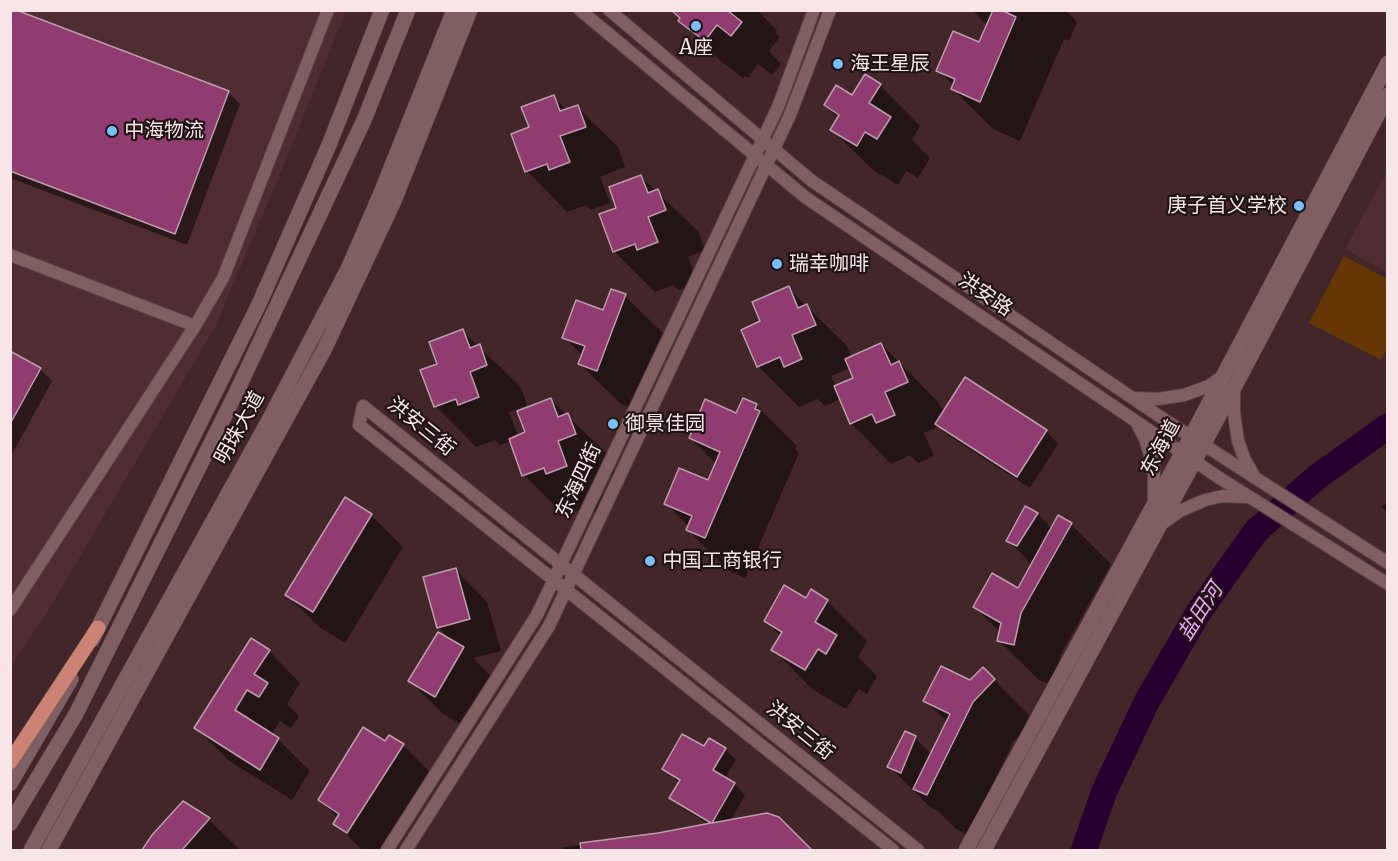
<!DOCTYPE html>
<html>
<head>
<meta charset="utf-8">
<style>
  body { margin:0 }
  #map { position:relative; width:1398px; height:861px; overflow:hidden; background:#42262a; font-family:Merriweather,serif }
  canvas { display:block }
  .frame { position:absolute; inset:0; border:12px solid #f8e5e7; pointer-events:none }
</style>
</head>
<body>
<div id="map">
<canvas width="1398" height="861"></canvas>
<div class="frame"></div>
</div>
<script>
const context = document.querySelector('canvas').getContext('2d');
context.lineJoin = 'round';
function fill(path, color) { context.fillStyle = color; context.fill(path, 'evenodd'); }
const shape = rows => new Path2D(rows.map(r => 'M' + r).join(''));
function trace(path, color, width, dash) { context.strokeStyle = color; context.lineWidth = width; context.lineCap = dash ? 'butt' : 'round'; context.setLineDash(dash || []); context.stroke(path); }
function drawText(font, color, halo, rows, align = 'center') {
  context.font = font + ' Merriweather,"Noto Sans SC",serif'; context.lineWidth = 4.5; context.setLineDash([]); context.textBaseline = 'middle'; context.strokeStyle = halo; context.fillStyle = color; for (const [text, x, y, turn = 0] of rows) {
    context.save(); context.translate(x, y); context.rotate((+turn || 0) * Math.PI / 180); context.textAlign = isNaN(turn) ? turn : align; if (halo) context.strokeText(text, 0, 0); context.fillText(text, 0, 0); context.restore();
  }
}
fill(shape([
  [11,11,346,11,287,158,215,327,45,616,11,666],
  [1387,171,1387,273,1345,249]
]), '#502d32');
fill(shape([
  [1344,256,1387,279,1387,348,1381,360,1309,323]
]), '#663704');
fill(shape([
  [10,10,228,92,240,104,187,245,10,178],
  [681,10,757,10,777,30,775,33,780,37,769,51,781,64,772,75,758,64,748,78,745,76,743,78,721,61,680,21],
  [972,10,1065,10,1077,22,1069,41,1064,39,1020,141,993,129,953,89,954,86,938,70,980,44,988,26],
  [880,85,920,126,912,140,930,158,918,178,906,171,898,185,873,170,832,130,839,119,825,105],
  [553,97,567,110,577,107,618,147,625,167,600,177,610,203,591,210,586,205,567,212,527,171,530,128],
  [641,177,698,231,705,250,688,257,697,283,679,290,673,285,655,292,614,251,618,209],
  [788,288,847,346,851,357,881,344,939,403,944,413,1046,431,1058,444,1030,488,949,436,939,426,924,433,934,456,918,463,910,455,891,464,851,423,841,399,825,406,818,399,799,407,758,366,743,330,762,322],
  [850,368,855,378,836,387,831,376],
  [625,296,666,336,638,411,621,404,580,364,583,356,564,337,604,312],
  [462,331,520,386,527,405,509,412,518,437,527,433,551,400,608,455,615,474,597,481,607,507,588,514,583,509,564,515,524,475,511,441,500,445,495,440,476,447,436,406,439,364],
  [10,353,40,369,52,381,10,458],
  [756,405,797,446,795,449,799,453,745,578,728,570,688,530,689,527,666,503,709,482,716,464,690,438],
  [345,500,371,515,403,547,345,643,319,627,287,595],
  [1388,502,1388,512,1381,507],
  [1026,508,1038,514,1052,529,1071,524,1111,564,1061,654,1054,684,1040,681,999,641,1001,633,975,607,1019,590,1032,565,1008,540],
  [456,570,487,602,501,651,473,658,495,680,467,728,442,713,410,681,451,640,438,627],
  [806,600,827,601,867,641,858,657,877,676,867,694,859,689,846,709,813,690,773,649,781,636,765,621],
  [269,651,300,683,287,704,299,716,291,728,280,721,271,735,278,739,310,771,292,800,228,760,196,728],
  [983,669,1034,720,1013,742,968,835,956,829,938,811,930,807,889,766,915,738,932,755,948,723,925,700,970,682],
  [386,744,403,745,435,777,388,850,362,850,335,823,338,818,320,800],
  [704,748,725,749,736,760,725,778,734,784,745,795,730,821,778,818,810,850,562,850,564,847,658,835,710,825,682,808,671,798,680,783,664,769],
  [183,803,209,820,240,850,144,850,154,836]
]), '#0007');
trace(shape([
  [1084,850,1104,792,1147,701,1198,613,1256,531,1317,477,1388,426]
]), '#270030', 26);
const building = shape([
  [10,10,16,10,229,91,175,234,10,171,10,10],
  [671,10,727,10,742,22,731,36,717,25,707,38,704,36,702,39,678,21,680,18,671,10],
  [993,10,1001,10,1016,17,980,102,951,89,955,79,936,71,953,31,979,42,993,10],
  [865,74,881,84,869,103,891,117,877,139,865,132,857,146,830,130,839,115,824,105,836,85,852,95,865,74],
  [554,95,560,111,578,105,586,127,560,136,570,162,549,170,547,164,525,172,511,134,529,127,521,107,554,95],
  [641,175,648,193,658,189,666,210,648,217,658,242,637,250,635,244,613,252,599,214,616,208,609,187,641,175],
  [789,286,798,308,807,304,816,325,792,335,802,359,784,367,780,357,757,367,741,330,760,321,752,302,789,286],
  [611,289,626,294,597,371,578,364,585,346,562,338,576,300,603,310,611,289],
  [463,329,470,348,480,344,487,365,470,372,479,397,458,405,456,399,434,407,420,370,437,364,429,342,463,329],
  [881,343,891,365,899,361,908,382,885,392,895,415,876,423,872,414,850,424,834,386,853,378,845,359,881,343],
  [10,351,41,368,10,424,10,351],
  [965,377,1047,430,1017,477,935,424,965,377],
  [551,398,558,417,568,413,576,434,558,441,567,466,546,474,544,468,522,476,509,439,525,432,517,411,551,398],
  [743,398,757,404,755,409,760,411,705,538,686,530,692,516,664,504,679,468,708,480,720,452,689,438,705,399,736,413,743,398],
  [345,497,372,514,313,612,285,595,345,497],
  [1025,506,1038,513,1017,546,1006,541,1025,506],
  [1058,515,1072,523,1021,613,1014,645,997,641,1001,623,973,607,992,573,1018,588,1058,515],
  [456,568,470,619,437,628,423,577,456,568],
  [784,585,806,598,811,589,828,600,815,622,837,635,826,654,818,649,805,670,771,650,782,632,764,621,784,585],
  [438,632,464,647,435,697,408,681,438,632],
  [251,638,270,650,254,674,268,683,259,697,247,690,235,710,279,738,260,770,194,728,251,638],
  [941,666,970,680,983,667,995,679,973,702,927,795,913,789,950,714,923,701,941,666],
  [363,727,385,741,389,735,404,744,347,833,333,824,339,814,318,800,363,727],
  [905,731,916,736,901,773,887,767,905,731],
  [682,734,704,746,709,738,726,748,713,770,735,783,712,823,767,813,779,817,812,850,581,850,580,843,658,833,711,823,669,798,680,780,662,769,682,734],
  [183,801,210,818,182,850,142,850,152,835,183,801]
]);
fill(building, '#913c70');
trace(building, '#bb9cac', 1.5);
const minor = shape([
  [580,10,805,197,1221,479,1388,584],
  [609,10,812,181,1162,418,1388,563],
  [10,255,195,326],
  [1234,390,1234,413,1238,441,1245,460,1253,474],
  [1135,398,1158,399,1184,395,1209,386,1223,376],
  [1137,423,1145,439,1154,467,1154,502],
  [1163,523,1180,511,1205,500,1223,496,1247,497],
  [10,610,195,326,223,278,328,10],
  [387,850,537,615,778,107,814,10],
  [406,850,549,626,790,115,830,10],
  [893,850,359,425,363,406,918,850]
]);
const tertiary = shape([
  [92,640,259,304,329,145,382,10],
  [10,784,71,679],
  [10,824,76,714,237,391,364,120,408,10],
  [966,850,1200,420,1388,63],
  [984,850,1235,386,1388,95]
]);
const secondary = shape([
  [31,850,269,420,348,269,381,193,454,10],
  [49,850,324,350,394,201,470,10]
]);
const primary = shape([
  [10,762,98,628]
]);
trace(minor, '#5a4246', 14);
trace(tertiary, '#5a4246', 16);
trace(secondary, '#5a4246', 16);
trace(primary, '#5a4246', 16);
trace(minor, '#805f63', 12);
trace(tertiary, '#805f63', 15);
trace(secondary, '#805f63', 15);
trace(primary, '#cb8375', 15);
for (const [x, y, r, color] of [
  [696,26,6,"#7abff8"],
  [838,64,6,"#7abff8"],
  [112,131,6,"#7abff8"],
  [1299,206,6,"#7abff8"],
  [777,264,6,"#7abff8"],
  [613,424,6,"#7abff8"],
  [650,561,6,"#7abff8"]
]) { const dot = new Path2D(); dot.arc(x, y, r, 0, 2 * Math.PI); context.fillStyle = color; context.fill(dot); trace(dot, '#201315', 2); }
drawText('20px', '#f8e5e7', '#201315', [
  ["A座",696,48,"center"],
  ["海王星辰",850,64],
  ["中海物流",124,131],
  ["庚子首义学校",1287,206,"right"],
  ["瑞幸咖啡",789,264],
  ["御景佳园",625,424],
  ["中国工商银行",662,561]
], 'left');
drawText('20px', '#f8e5e7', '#201315', [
  ["洪安路",985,295,34],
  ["洪安三街",421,427,39],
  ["明珠大道",240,428,-61],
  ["东海道",1161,448,-62],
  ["东海四街",579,481,-65],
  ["洪安三街",800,731,39]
]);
drawText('italic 21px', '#e8a7f6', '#201315', [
  ["盐田河",1201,612,-57]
]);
</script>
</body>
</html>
